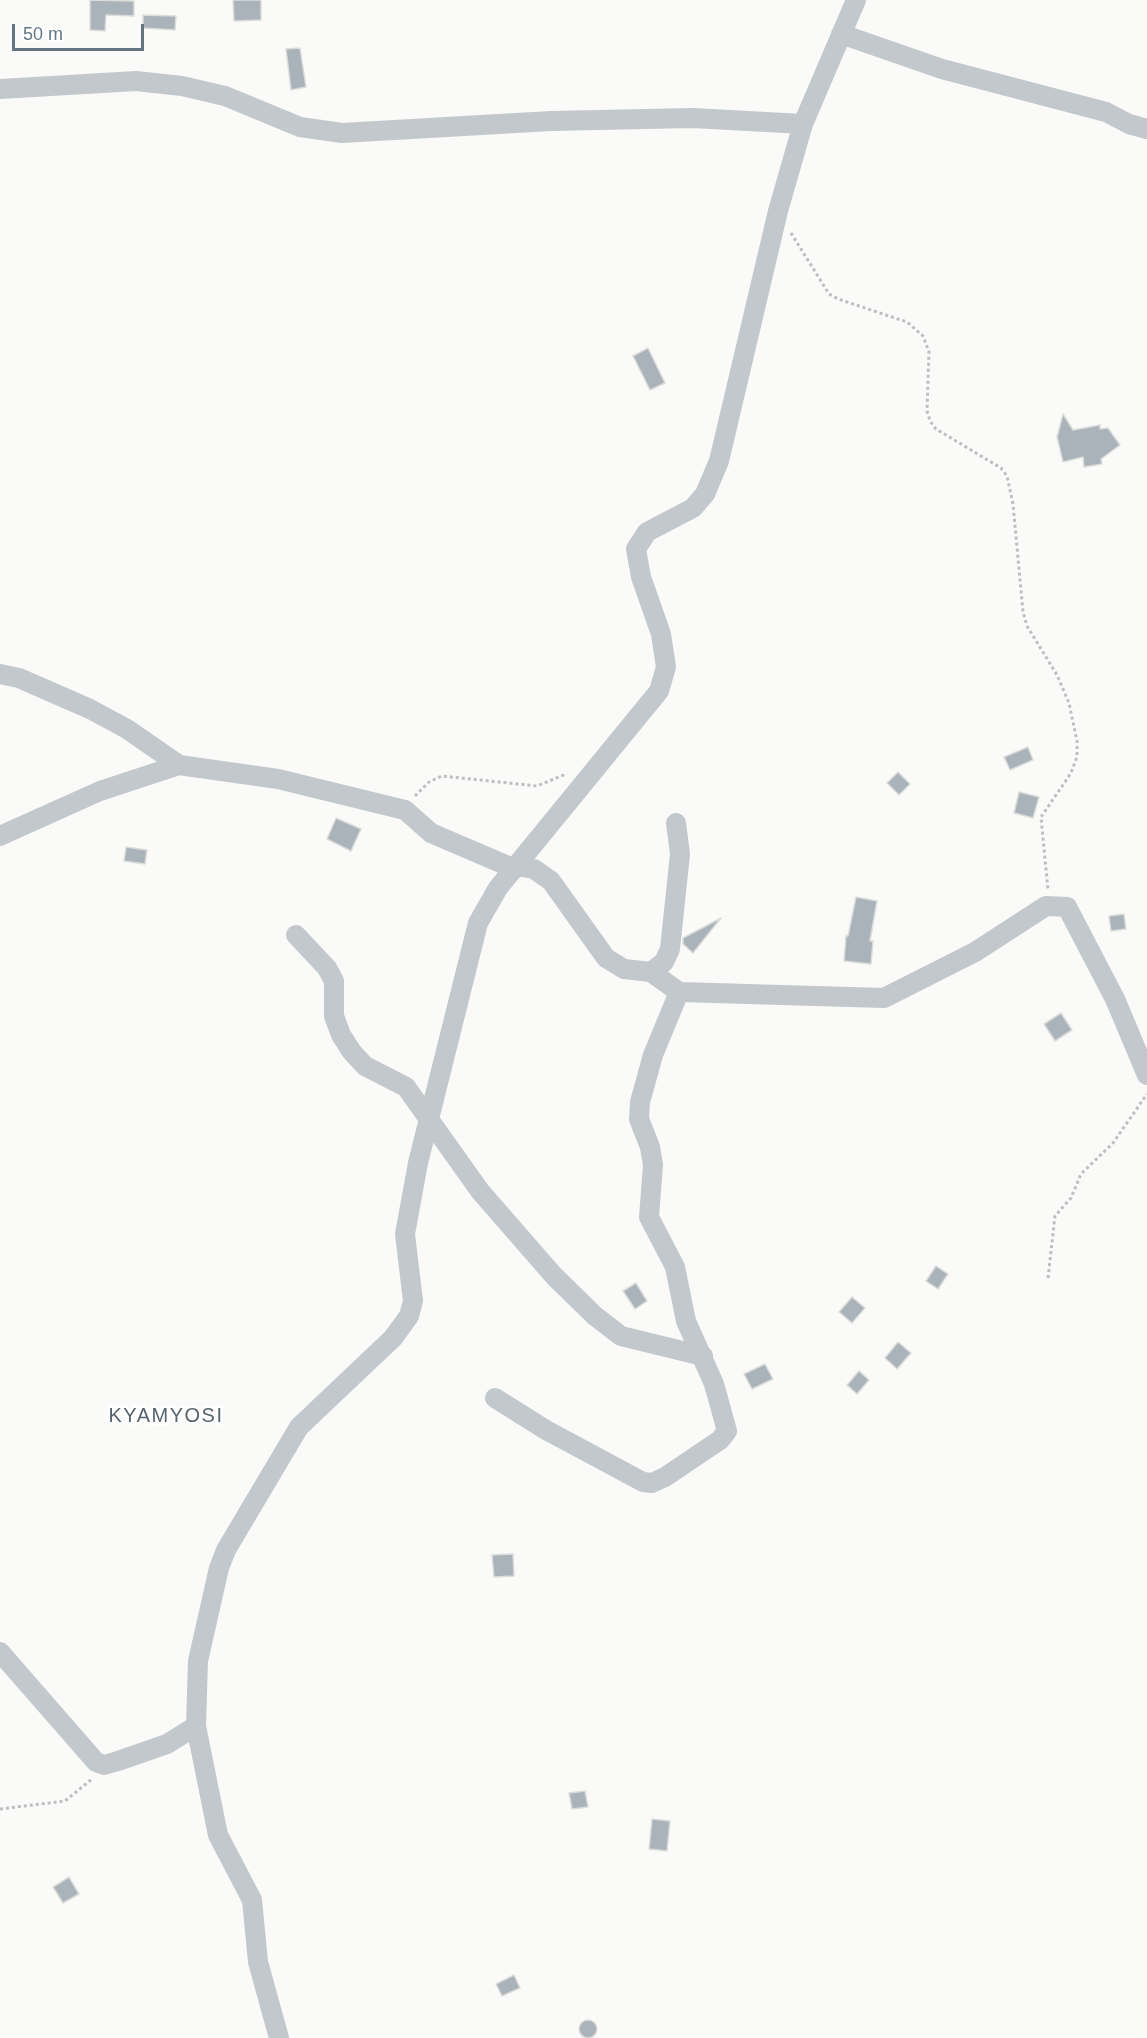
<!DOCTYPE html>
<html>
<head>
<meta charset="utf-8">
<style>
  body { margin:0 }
  #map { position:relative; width:1147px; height:2038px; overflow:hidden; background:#fafaf8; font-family:Arial,sans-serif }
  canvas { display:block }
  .scale { position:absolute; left:12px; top:24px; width:132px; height:27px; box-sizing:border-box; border:3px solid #657683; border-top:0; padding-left:8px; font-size:18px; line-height:21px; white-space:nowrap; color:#657683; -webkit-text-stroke:4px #fff; paint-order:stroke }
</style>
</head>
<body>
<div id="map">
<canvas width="1147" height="2038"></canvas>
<div class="scale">50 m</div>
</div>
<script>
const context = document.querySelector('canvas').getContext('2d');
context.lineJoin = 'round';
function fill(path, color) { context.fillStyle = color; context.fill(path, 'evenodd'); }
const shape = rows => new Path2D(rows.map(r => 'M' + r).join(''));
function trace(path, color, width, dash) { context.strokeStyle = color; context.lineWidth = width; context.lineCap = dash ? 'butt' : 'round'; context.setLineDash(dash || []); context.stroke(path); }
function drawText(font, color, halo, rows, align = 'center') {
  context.font = font + ' Arial,sans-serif'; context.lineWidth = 6; context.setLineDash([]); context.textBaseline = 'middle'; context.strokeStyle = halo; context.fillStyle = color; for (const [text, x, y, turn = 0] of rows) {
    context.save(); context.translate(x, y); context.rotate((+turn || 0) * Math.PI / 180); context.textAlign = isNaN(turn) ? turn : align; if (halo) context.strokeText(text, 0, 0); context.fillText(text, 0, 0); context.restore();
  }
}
const building = shape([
  [90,0,134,1,134,16,106,15,105,31,90,30,90,0],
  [233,0,261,0,261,20,234,21,233,0],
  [143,15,176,16,175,30,143,28,143,15],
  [300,48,306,87,291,90,286,49,300,48],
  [648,348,665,383,650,390,633,356,648,348],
  [1063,414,1073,430,1100,425,1100,429,1108,428,1120,445,1101,459,1102,464,1084,467,1083,457,1063,462,1057,437,1063,414],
  [1028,747,1033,760,1010,770,1004,757,1028,747],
  [898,772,910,784,899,795,887,783,898,772],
  [1019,792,1039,797,1033,818,1014,813,1019,792],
  [336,818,361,829,351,851,327,839,336,818],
  [126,847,147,850,145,864,124,861,126,847],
  [856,897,877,901,870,941,873,941,871,964,844,961,846,936,848,936,856,897],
  [1124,914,1126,929,1111,931,1109,916,1124,914],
  [721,918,693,953,683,944,683,938,721,918],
  [1061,1013,1072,1030,1055,1041,1044,1024,1061,1013],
  [936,1266,948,1274,938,1289,926,1281,936,1266],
  [636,1283,647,1301,635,1309,623,1291,636,1283],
  [852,1297,865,1308,852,1323,839,1312,852,1297],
  [898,1342,911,1353,897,1369,885,1358,898,1342],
  [765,1364,773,1379,752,1389,744,1374,765,1364],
  [859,1371,869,1380,857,1394,847,1385,859,1371],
  [513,1554,514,1576,494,1577,492,1555,513,1554],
  [585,1791,588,1807,572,1809,569,1793,585,1791],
  [652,1819,670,1821,667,1851,649,1849,652,1819],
  [69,1877,79,1894,63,1903,53,1887,69,1877],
  [514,1975,520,1988,502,1996,496,1984,514,1975],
  '579 2029a9 9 0 1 1 18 0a9 9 0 1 1-18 0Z'
]);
fill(building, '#aab3b9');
trace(building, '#dcdcda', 1.5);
trace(shape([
  [791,233,829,294,838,299,907,322,923,336,929,352,927,411,930,421,936,429,1001,468,1007,476,1013,504,1023,612,1027,626,1057,675,1069,703,1077,741,1077,757,1071,773,1041,817,1048,890],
  [415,796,429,782,442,776,537,786,566,774],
  [1048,1278,1055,1216,1071,1198,1081,1174,1113,1143,1147,1094],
  [0,1809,65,1801,92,1779]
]), '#bbbfc2', 3, [3, 3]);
trace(shape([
  [841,34,942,69,1106,112,1129,124,1147,129],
  [0,89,136,81,182,86,225,96,300,127,342,133,551,121,693,118,803,124],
  [0,674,19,678,90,709,127,729,179,765],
  [0,836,100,791,179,765,278,779,405,810,431,833,515,869],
  [517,866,534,869,551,881,606,958,624,969,651,972,679,992,884,998,975,952,1046,906,1067,907,1115,999,1147,1075],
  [296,935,327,968,334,981,334,1016,341,1035,352,1052,365,1066,406,1087,480,1191,554,1276,595,1316,621,1336,703,1356],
  [651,972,664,962,670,949,680,854,676,823],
  [495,1398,546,1430,643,1482,652,1483,665,1477,720,1440,727,1431,714,1384,686,1321,675,1267,649,1217,653,1165,650,1147,639,1119,640,1102,653,1055,679,992],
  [0,1652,96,1762,104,1765,118,1761,167,1744,196,1726,198,1661,219,1568,226,1550,299,1427,393,1338,409,1316,413,1301,405,1234,418,1163,478,923,498,888,659,691,666,667,661,634,641,577,636,549,647,532,693,508,705,494,719,461,778,211,803,124,856,0],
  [196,1726,218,1835,252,1900,258,1962,279,2038]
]), '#c3c8cc', 20);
context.letterSpacing = '1.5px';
drawText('20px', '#57646e', '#fff', [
  ["KYAMYOSI",166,1416]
]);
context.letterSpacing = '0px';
</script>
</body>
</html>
